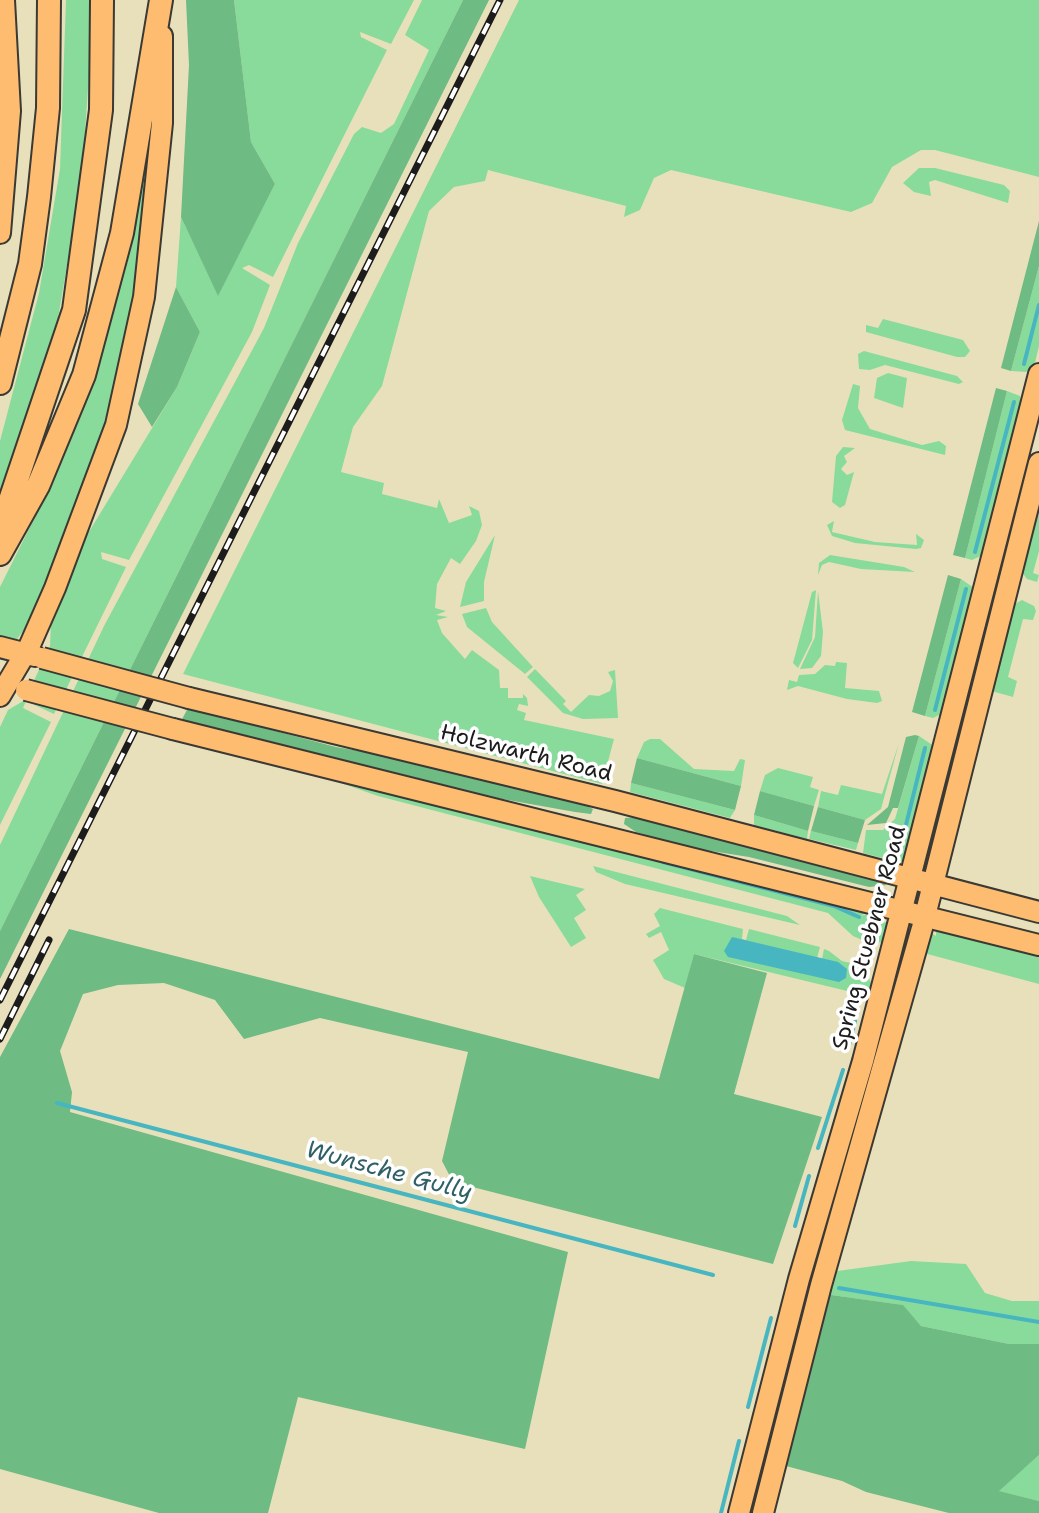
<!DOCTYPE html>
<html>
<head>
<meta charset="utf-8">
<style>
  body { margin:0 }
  canvas { display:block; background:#e8e0bb }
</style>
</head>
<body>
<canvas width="1039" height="1513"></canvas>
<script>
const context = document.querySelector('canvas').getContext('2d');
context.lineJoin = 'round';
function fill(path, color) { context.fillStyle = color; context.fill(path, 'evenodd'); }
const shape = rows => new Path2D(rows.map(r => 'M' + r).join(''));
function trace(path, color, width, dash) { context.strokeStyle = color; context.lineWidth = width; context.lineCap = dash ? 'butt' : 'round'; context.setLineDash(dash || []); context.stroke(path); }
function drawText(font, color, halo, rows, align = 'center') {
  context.font = font + ' "Shantell Sans",sans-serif'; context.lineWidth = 7; context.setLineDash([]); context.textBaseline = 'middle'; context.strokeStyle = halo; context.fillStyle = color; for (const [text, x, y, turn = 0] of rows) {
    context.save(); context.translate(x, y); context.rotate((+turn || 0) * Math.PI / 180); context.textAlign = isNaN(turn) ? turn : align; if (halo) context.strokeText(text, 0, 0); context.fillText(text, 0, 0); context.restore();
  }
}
fill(shape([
  [66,0,89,0,89,73,82,177,55,336,0,511,0,441,39,293,60,169],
  [234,0,414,0,391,44,360,32,361,37,387,50,273,277,249,265,242,268,270,285,252,332,129,560,101,552,102,559,126,567,54,714,26,701,23,708,51,722,0,825,0,727,8,710,25,700,50,646,51,622,87,535,177,387,200,332,176,287,181,217,218,295,275,184,251,142],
  [422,0,463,0,0,931,0,845,104,626,264,328,298,243,354,134,362,127,381,133,394,124,429,50,405,35],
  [519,0,1039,0,1039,177,935,150,921,150,892,167,872,203,851,212,671,170,654,178,640,210,624,217,626,206,488,170,485,181,454,187,429,211,382,386,353,427,341,472,384,483,382,494,437,508,439,499,449,523,472,515,469,506,479,511,482,525,476,541,460,564,451,558,437,584,435,608,446,611,436,615,448,617,437,620,442,633,465,659,472,650,499,670,500,688,508,688,508,698,523,698,523,694,527,698,528,706,519,704,517,710,526,713,524,720,614,739,602,784,183,674],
  [149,152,144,243,126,345,101,444,68,533,28,624,15,642,0,637,0,587,56,475,88,389],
  [919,168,935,168,1004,185,1010,191,1008,203,935,180,929,182,931,196,914,192,903,183],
  [1039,266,1039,346,1035,363,1026,372,1011,371],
  [883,319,963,340,970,351,965,357,957,357,866,332,866,325,878,328],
  [864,351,957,376,963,382,959,384,885,365,870,370,859,369,858,354],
  [888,373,907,378,903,408,874,398,877,378],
  [853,384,860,386,858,408,870,429,922,445,939,441,946,446,945,455,845,430,842,420],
  [1007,391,1020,396,1023,409,983,555,972,560,965,558],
  [843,447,855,448,844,456,847,462,841,469,847,475,854,472,845,505,840,508,832,502,836,456],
  [1039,490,1039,551,1033,573,1039,575,1037,582,1027,579,1021,571],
  [834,521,832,532,875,542,917,545,916,534,924,540,921,548,916,549,855,543,832,536,827,525],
  [495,535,484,582,484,601,460,607,466,582],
  [830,555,904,567,915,572,861,569,829,562,822,565,818,575,819,563],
  [961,579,974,588,943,713,933,718,925,716],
  [816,590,812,640,798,668,793,663,812,592],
  [818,591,823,632,821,656,812,668,800,669,815,637],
  [1022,600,1034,606,1036,611,1033,620,1023,619,1008,677,1017,681,1013,697,988,690,1011,606],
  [486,608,492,622,533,667,525,674,467,627,462,614],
  [836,662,847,663,845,688,879,691,882,701,877,703,847,699,798,686,787,690,789,680,797,682,799,675,815,674,825,665,835,666],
  [535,669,566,701,563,704,571,712,589,695,599,696,610,691,613,681,608,672,615,670,618,718,583,719,563,713,527,677],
  [919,736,934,746,906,858,902,862,898,857,890,860,863,853,866,830,883,830,895,819],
  [650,739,660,739,694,769,734,771,740,759,745,760,741,786,637,758,644,742],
  [899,743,881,809,865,820,818,807,821,791,838,795,841,785,882,794],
  [778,768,813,777,810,787,819,790,814,806,760,791,765,775],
  [321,776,871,909,861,916,877,911,881,915,880,923,887,922,888,931,882,942,871,944,853,936,828,913,378,796],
  [631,783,735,810,730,818,630,792],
  [754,815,808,831,807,839,754,825],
  [811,831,858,843,856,850,809,839],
  [593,866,787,916,800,925,625,884,596,872],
  [530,876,585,889,576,895,586,910,574,918,586,938,571,947,539,897],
  [660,908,743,929,742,939,746,940,749,929,820,947,817,958,822,959,824,949,829,951,842,961,863,966,874,989,872,997,694,954,685,988,664,979,653,960,669,950,661,932,649,938,646,934,660,926,654,914],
  [936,929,989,941,990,945,998,944,1039,953,1039,984,920,952,930,932,936,936],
  [911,1261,966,1264,985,1293,1012,1301,1039,1301,1039,1344,1009,1344,921,1326,902,1305,824,1294,830,1272],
  [1039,1455,1039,1501,998,1491]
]), '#89db9b');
fill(shape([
  [186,0,234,0,251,142,275,184,218,296,181,217,189,65],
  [463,0,489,0,0,979,0,931],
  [1039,221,1039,266,1011,371,1001,368],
  [176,287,200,332,177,387,152,427,138,404],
  [996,388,1007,391,965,558,953,555],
  [948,575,961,579,925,716,912,712],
  [188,708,336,747,411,760,578,801,593,809,591,814,575,812,452,790,180,723],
  [915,735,919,736,898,808,893,808,886,823,867,825,888,807,906,737],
  [637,758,741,786,735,810,631,783],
  [760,791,814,806,808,831,754,815],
  [818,807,865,820,858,843,811,831],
  [639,817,879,880,887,885,869,887,749,857,686,847,636,832,624,824,625,818],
  [69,929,659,1079,694,954,767,973,734,1094,822,1117,773,1264,453,1182,442,1161,468,1052,320,1018,244,1039,215,1000,164,983,118,985,83,994,60,1051,72,1092,70,1112,568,1252,525,1449,298,1397,268,1513,159,1513,0,1469,0,1057],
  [824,1294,903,1305,921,1326,1009,1344,1039,1344,1039,1455,999,1491,1039,1501,1039,1513,949,1513,866,1492,842,1481,786,1466,784,1463]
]), '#6ebb83');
fill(shape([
  [732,937,838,962,847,969,846,978,839,982,728,957,724,951]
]), '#47b6c1');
trace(shape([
  [1024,364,1039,305],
  [975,552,1014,402],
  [935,710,966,589],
  [902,841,925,748],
  [663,862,834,906,859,917],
  [849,1045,855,1021],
  [57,1103,713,1275],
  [818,1148,843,1070],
  [795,1226,809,1176],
  [839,1288,1039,1322],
  [748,1407,771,1318],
  [721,1513,739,1441]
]), '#47b6c1', 4);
const major = shape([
  [0,233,10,111,4,0],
  [0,647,35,656],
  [0,696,29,647,55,588,116,425,144,297,162,123,162,36],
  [189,698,615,801,1039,912],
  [173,729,1039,945],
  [739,1513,799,1279,863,1061,1039,374],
  [763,1513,821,1285,922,928,1039,463]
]);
const highway = shape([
  [0,383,30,264,39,197,48,108,49,0],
  [0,530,74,310,101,110,102,0],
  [0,554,38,486,84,375,122,233,161,0]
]);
trace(major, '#3b3934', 24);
trace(highway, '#3b3934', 26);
trace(major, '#fdbc6f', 20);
trace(highway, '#fdbc6f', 22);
const rail = shape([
  [0,1000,500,0],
  [0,1039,49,940]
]);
trace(rail, '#1c1c1c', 7);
trace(rail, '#fff', 4, [12]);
const majorBridge = shape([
  [42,658,189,698],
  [26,690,173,729]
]);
trace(majorBridge, '#3b3934', 24, []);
trace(majorBridge, '#fdbc6f', 20);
drawText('22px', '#1c1c1c', '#fff', [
  ["Holzwarth Road",526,754,14],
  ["Spring Stuebner Road",870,938,-75]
]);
drawText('italic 24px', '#2f6166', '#fff', [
  ["Wunsche Gully",389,1172,15]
]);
</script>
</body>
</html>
